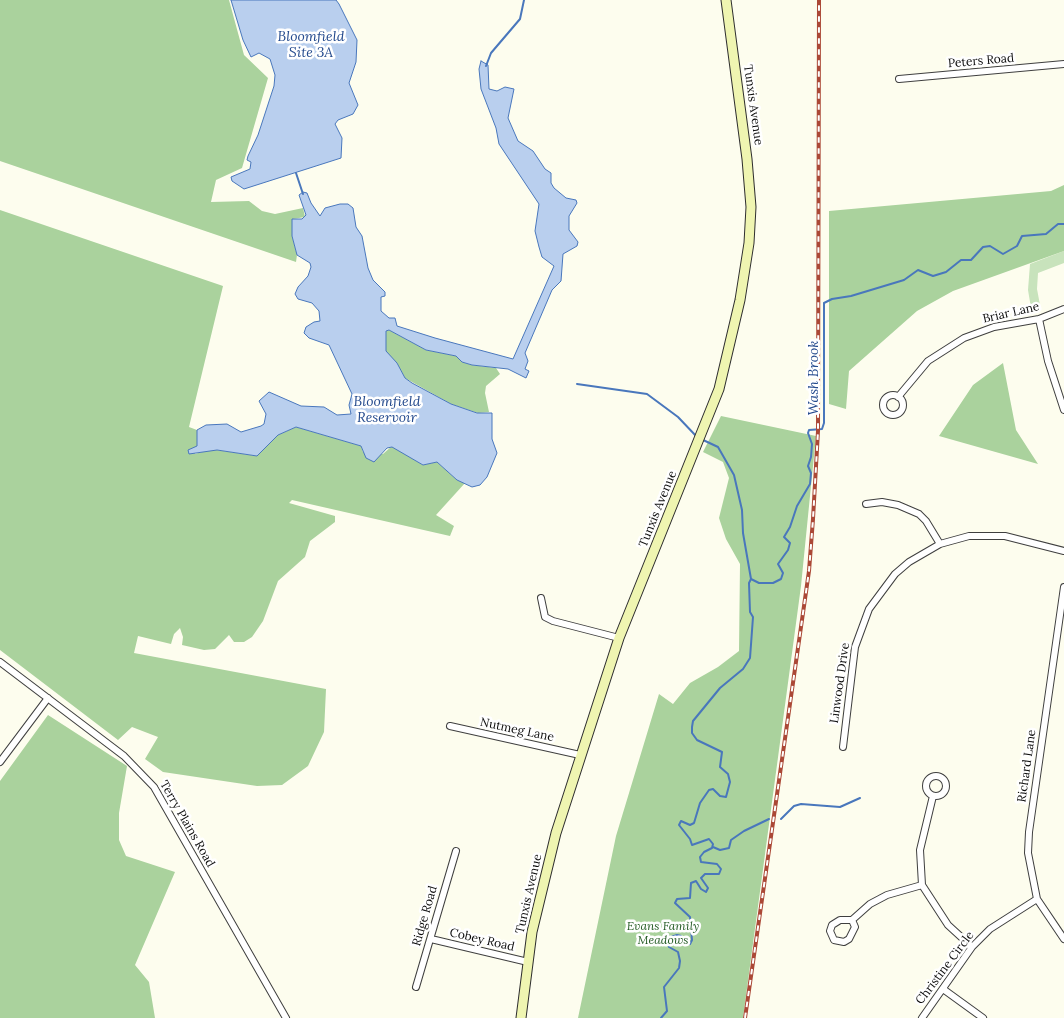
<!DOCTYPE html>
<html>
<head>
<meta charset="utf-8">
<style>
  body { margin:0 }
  canvas { display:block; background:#fdfdee }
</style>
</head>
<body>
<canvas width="1064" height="1018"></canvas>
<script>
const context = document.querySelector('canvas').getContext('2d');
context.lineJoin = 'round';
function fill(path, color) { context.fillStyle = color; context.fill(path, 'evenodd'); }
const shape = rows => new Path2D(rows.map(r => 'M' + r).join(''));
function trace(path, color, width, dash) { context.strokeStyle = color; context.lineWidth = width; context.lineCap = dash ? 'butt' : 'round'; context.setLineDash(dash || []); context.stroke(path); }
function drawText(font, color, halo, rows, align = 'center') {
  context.font = font + ' Lora,serif'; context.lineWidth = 5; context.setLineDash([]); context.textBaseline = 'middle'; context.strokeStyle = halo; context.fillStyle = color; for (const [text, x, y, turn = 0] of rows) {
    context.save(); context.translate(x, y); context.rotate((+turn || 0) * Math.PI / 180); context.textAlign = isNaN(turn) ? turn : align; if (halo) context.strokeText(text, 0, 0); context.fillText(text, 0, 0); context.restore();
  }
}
fill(shape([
  [1064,251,1064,263,1038,273,1037,289,1040,305,1031,308,1028,290,1030,264]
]), '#c8e3bc');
fill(shape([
  [0,0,229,0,244,55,268,78,242,168,216,180,211,202,249,201,262,211,275,214,303,208,305,217,293,219,292,236,297,255,296,262,0,161],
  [1064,185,1064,251,953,291,917,311,849,371,846,409,829,404,829,211,1051,191],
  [0,210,223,286,189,427,197,430,197,446,194,449,195,454,208,450,217,450,257,456,278,435,296,427,361,446,363,452,383,454,392,446,423,465,437,462,457,480,465,483,436,515,454,526,450,536,292,500,289,503,335,516,335,522,310,541,305,557,278,581,263,621,252,637,244,642,234,642,229,635,215,649,204,650,182,645,183,637,180,628,174,634,171,644,138,636,134,653,326,689,324,732,308,766,282,785,257,786,163,772,145,759,158,737,132,727,118,740,0,650],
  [389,330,426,350,456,356,462,362,472,365,496,368,500,374,486,386,485,393,489,412,478,413,451,404,405,378,397,363,386,352,386,331],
  [1003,363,1016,430,1038,464,939,436,973,385],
  [721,416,816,436,801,586,743,1018,578,1018,616,836,659,694,673,704,690,683,718,667,739,651,740,564,726,539,719,518,729,478,723,462,703,452],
  [48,715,127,766,119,813,119,840,126,856,175,872,135,965,149,982,155,1018,0,1018,0,781]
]), '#aad29d');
const water = shape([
  [231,0,336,0,339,4,357,40,356,62,349,83,358,105,353,114,338,120,335,124,342,138,341,158,244,189,232,181,231,177,250,169,251,162,247,160,248,156,258,135,274,86,275,75,270,59,259,53,251,57,243,40,231,0],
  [481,61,488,65,489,89,497,91,505,87,514,89,508,118,518,141,533,151,545,169,551,173,551,183,554,188,566,198,576,200,577,203,569,216,569,230,578,242,577,246,563,254,561,281,552,290,525,353,528,361,525,369,529,371,526,378,508,369,472,365,462,362,456,356,426,350,389,330,386,331,386,351,397,363,405,378,412,383,451,404,477,413,492,413,492,439,497,453,487,477,480,485,472,487,457,480,437,462,423,465,392,447,387,448,374,462,366,458,361,446,296,427,278,435,257,456,217,450,189,454,188,450,197,446,197,430,206,425,227,424,241,432,261,426,264,424,266,414,259,401,269,392,301,406,324,407,337,415,351,414,349,405,352,394,329,345,309,338,304,333,306,327,314,322,320,321,319,311,312,303,298,299,295,294,298,287,308,276,311,267,310,263,297,255,292,236,292,219,302,219,306,215,299,195,303,192,307,193,311,203,320,216,325,208,340,204,348,204,353,208,356,227,362,236,368,268,373,280,385,292,385,296,381,297,381,311,389,318,395,318,397,326,435,338,513,359,554,266,542,257,539,247,535,231,539,204,499,144,496,128,481,89,479,69,481,61]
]);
fill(water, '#b9cfee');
trace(water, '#4977bc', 1);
trace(shape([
  [486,66,491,53,520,19,524,0],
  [296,173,303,194],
  [577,384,647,394,678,417,697,437],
  [701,439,718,447,734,475,742,510,743,533,751,579],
  [781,819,794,806,801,804,840,807,860,798],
  [713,847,720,850,729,848,731,840,744,831,769,819],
  [661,1018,667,1011,664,987,679,968,680,961,678,952,669,947,668,942,671,937,677,935,681,936,686,943,690,944,692,940,690,917,675,903,677,899,690,898,691,883,696,881,701,889,706,892,708,888,701,878,705,874,719,874,721,869,717,864,701,862,700,857,704,852,712,848,713,844,709,839,692,845,690,839,679,825,681,821,690,825,694,823,700,803,709,790,713,789,720,796,726,797,730,782,728,774,720,767,722,752,697,740,692,733,692,727,693,721,720,688,743,669,750,658,753,617,750,612,749,583,751,579,759,583,773,583,781,579,783,573,778,564,788,550,790,543,784,537,790,527,797,506,810,484,811,473,808,466,811,457,812,444,808,433,809,430,822,429,824,423,824,303,832,299,851,296,904,280,918,270,933,276,946,272,961,260,971,260,983,247,990,246,1003,254,1017,246,1022,236,1046,234,1058,224,1064,224]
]), '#4977bc', 2);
const street = shape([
  [899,79,1064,64],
  [1039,319,1048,361,1064,410],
  '883 405a10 10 0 1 1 20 0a10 10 0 1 1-20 0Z',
  [898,397,928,361,964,338,994,327,1039,319,1064,309],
  [866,504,882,502,898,505,919,514,926,521,940,544],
  [1064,587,1029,832,1028,853,1037,899,1064,939],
  [541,598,545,617,553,621,619,638],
  [0,662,124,756,154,787,286,1018],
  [450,726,580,755],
  [843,747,855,647,869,609,895,574,909,562,940,544,969,536,1005,536,1064,551],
  [0,762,48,698],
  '926 786a10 10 0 1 1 20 0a10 10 0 1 1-20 0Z',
  [933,796,920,850,922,885,948,925,972,947],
  [852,920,855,927,849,939,844,942,834,940,830,931,832,925,840,920,852,920,870,904,887,895,922,885],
  [431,939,528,962],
  [416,987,456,851],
  [943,989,983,1018],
  [922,1018,972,947,990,929,1037,899]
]);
const secondary = shape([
  [521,1018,532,932,556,833,619,638,719,389,740,300,749,243,751,207,747,159,726,0]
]);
trace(street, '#3f3f3f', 8);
trace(secondary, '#2e2e2e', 11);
trace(street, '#fff', 6);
trace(secondary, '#eff5b1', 9);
const rail = shape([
  [745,1018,809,571,813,519,818,431,819,0]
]);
trace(rail, '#ab4836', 4);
trace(rail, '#fff', 2, [5.5]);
drawText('12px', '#0c0c0c', '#fff', [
  ["Peters Road",981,61,-5],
  ["Tunxis Avenue",753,105,82],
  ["Briar Lane",1011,313,-13],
  ["Tunxis Avenue",658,509,-68],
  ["Linwood Drive",840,683,-82],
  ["Nutmeg Lane",517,730,12],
  ["Richard Lane",1027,766,-82],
  ["Terry Plains Road",187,824,60],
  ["Tunxis Avenue",529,894,-77],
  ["Ridge Road",425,916,-74],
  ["Cobey Road",482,940,13],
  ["Christine Circle",945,968,-53]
]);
drawText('italic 12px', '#255c25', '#fff', [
  ["Evans Family",663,927],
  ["Meadows",663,941]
]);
drawText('italic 14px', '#254b8e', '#fff', [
  ["Bloomfield",311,37],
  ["Site 3A",311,53],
  ["Wash Brook",814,378,-90],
  ["Bloomfield",387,402],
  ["Reservoir",387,418]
]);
</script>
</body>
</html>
